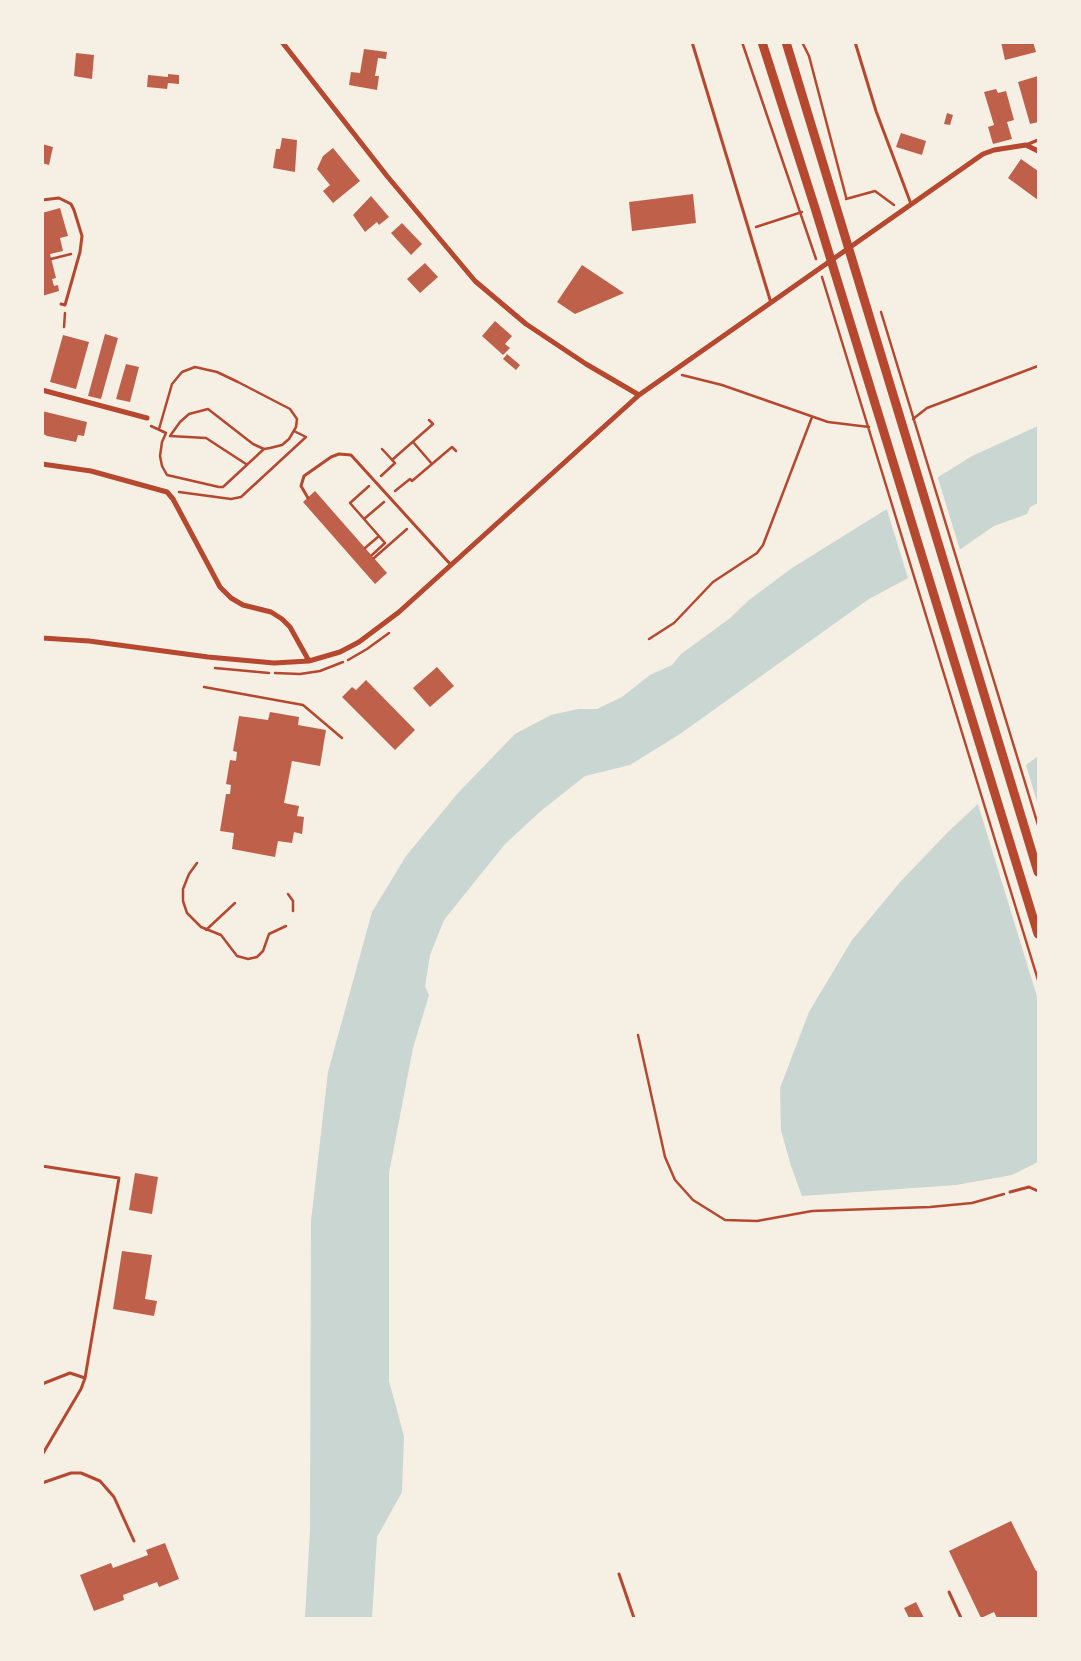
<!DOCTYPE html>
<html>
<head>
<meta charset="utf-8">
<style>
  body { margin:0 }
  #map { position:relative; width:1081px; height:1661px; overflow:hidden; background:#f6efe4; font-family:Helvetica,sans-serif }
  canvas { display:block }
  .frame { position:absolute; inset:0; border:44px solid #f6efe4; pointer-events:none }
</style>
</head>
<body>
<div id="map">
<canvas width="1081" height="1661"></canvas>
<div class="frame"></div>
</div>
<script>
const context = document.querySelector('canvas').getContext('2d');
context.lineJoin = 'round';
function fill(path, color) { context.fillStyle = color; context.fill(path, 'evenodd'); }
const shape = rows => new Path2D(rows.map(r => 'M' + r).join(''));
function trace(path, color, width, dash) { context.strokeStyle = color; context.lineWidth = width; context.lineCap = dash ? 'butt' : 'round'; context.setLineDash(dash || []); context.stroke(path); }
fill(shape([
  [1038,426,1038,503,1030,507,1027,514,994,526,955,553,869,599,680,734,630,765,585,776,542,810,505,844,444,920,430,955,425,986,429,995,413,1048,389,1173,389,1381,404,1436,402,1492,377,1537,372,1618,305,1618,310,1530,311,1221,328,1072,372,912,406,856,458,793,515,734,551,715,578,709,597,709,622,697,650,675,672,665,681,654,729,619,749,600,792,568,972,456],
  [1038,756,1038,1162,1012,1175,956,1185,802,1196,791,1166,781,1130,780,1088,809,1012,852,940,901,881,949,831,995,788]
]), '#c9d6d2');
fill(shape([
  [937,475,961,553,909,581,886,507],
  [1025,762,1038,805,1038,1000,977,801]
]), '#f6efe4');
fill(shape([
  [1001,42,1033,42,1036,52,1005,60],
  [364,49,387,52,386,59,378,58,375,76,379,76,377,90,349,85,351,72,360,73],
  [76,53,94,55,92,79,74,76],
  [168,74,179,75,179,84,168,83,167,89,147,87,148,75,168,77],
  [1038,76,1038,122,1030,124,1018,82],
  [996,89,998,93,1006,91,1014,120,1007,122,1012,139,993,144,988,127,994,125,984,92],
  [947,113,953,115,950,125,944,124],
  [901,133,926,141,922,155,896,147],
  [282,138,297,140,295,172,273,168,276,149,280,149],
  [42,144,53,147,49,165,42,163],
  [333,148,360,181,333,203,323,191,330,185,317,169,323,156],
  [1021,159,1038,171,1038,200,1008,178],
  [693,194,696,223,632,231,629,202],
  [371,196,389,217,379,225,377,222,365,232,353,215],
  [60,208,68,236,60,238,63,251,50,254,56,278,52,279,54,286,58,285,59,291,42,296,42,213],
  [402,223,422,244,411,255,391,233],
  [425,263,438,277,420,293,407,279],
  [582,265,624,293,575,314,557,302],
  [495,321,512,336,505,344,510,348,503,355,482,336],
  [105,334,118,338,101,399,88,396],
  [63,335,89,342,76,389,50,382],
  [507,354,520,365,516,370,503,359],
  [126,364,139,367,130,402,116,399],
  [42,411,87,422,84,436,78,435,76,442,47,436,42,433],
  [315,491,387,573,375,584,303,502],
  [437,667,454,686,430,707,413,688],
  [366,680,415,730,395,750,342,697,352,687,356,690],
  [270,712,299,717,298,725,326,730,320,766,292,761,284,803,299,806,297,816,304,817,302,834,294,832,292,843,278,841,275,857,232,849,234,833,220,831,226,794,230,794,231,785,226,784,230,760,236,761,237,752,233,751,239,716,268,720],
  [135,1173,158,1177,152,1214,129,1210],
  [122,1251,152,1255,145,1299,157,1301,154,1316,113,1309],
  [1011,1521,1036,1571,1038,1570,1038,1618,997,1618,994,1612,981,1618,949,1551],
  [165,1543,179,1579,159,1587,157,1582,123,1595,124,1600,94,1611,80,1575,111,1563,113,1568,148,1555,146,1550],
  [916,1602,924,1618,909,1618,904,1608]
]), '#bf614a');
trace(shape([
  [742,42,816,259],
  [802,42,809,56,846,197],
  [846,199,875,191,894,205],
  [756,227,802,212],
  [51,259,71,254],
  [822,277,1038,980],
  [881,312,1038,825],
  [64,327,65,313],
  [682,375,722,385,828,422,869,427],
  [913,419,927,408,1038,366],
  [151,426,166,433],
  [159,429,172,384,182,372,195,367,217,372,238,382,290,409,297,419,296,427,289,439,282,445,270,448,264,449,253,444,208,409,189,414,180,422,170,436],
  [166,433,162,442,160,456,162,466,167,475,219,487,223,487,264,449],
  [170,436,206,438,246,464],
  [413,442,432,464],
  [392,460,433,424,429,420],
  [381,476,395,463,382,449],
  [369,486,350,503,385,543,372,555],
  [395,491,410,479,412,481,452,447,456,451],
  [179,492,231,499,241,497,306,437,294,431],
  [364,519,384,502],
  [365,548,379,536],
  [374,558,407,529],
  [649,639,674,623,713,582,757,553,763,545,812,417],
  [348,660,367,649,389,633],
  [215,668,269,673],
  [275,673,300,674,320,671,343,662],
  [204,687,303,705,342,738],
  [197,863,189,874,183,889,183,901,187,913,201,927,221,935,237,956,248,959,257,957,263,951,269,934,286,926],
  [288,894,293,901,293,911],
  [206,930,235,903],
  [638,1035,665,1157,675,1180,693,1200,725,1220,757,1221,812,1211,930,1207,972,1203,1004,1194]
]), '#b5482f', 2.5);
trace(shape([
  [692,42,771,303],
  [855,42,876,111,911,204],
  [1026,145,1038,140],
  [42,200,59,198,71,204,74,210,82,236,80,252,65,305,61,304],
  [308,498,301,486,304,476,331,457,339,454,351,455,451,565],
  [42,1166,119,1178,85,1378,81,1389,42,1455],
  [1010,1192,1029,1187,1038,1191],
  [42,1384,70,1373,85,1378],
  [42,1483,71,1473,81,1473,100,1481,114,1497,134,1541],
  [619,1574,634,1618],
  [949,1592,961,1618]
]), '#b5482f', 3);
trace(shape([
  [282,42,387,176,475,281,526,324,586,364,639,395],
  [42,390,147,418],
  [42,464,91,471,167,492,173,499,220,587,231,598,243,605,271,612,282,619,290,627,309,661],
  [42,638,89,641,208,657,274,663,309,661,340,652,359,642,399,612,639,395,983,154,994,150,1026,145,1038,151]
]), '#b5482f', 5);
trace(shape([
  [762,42,815,208,1038,934],
  [786,42,1038,872]
]), '#b5482f', 9);
</script>
</body>
</html>
